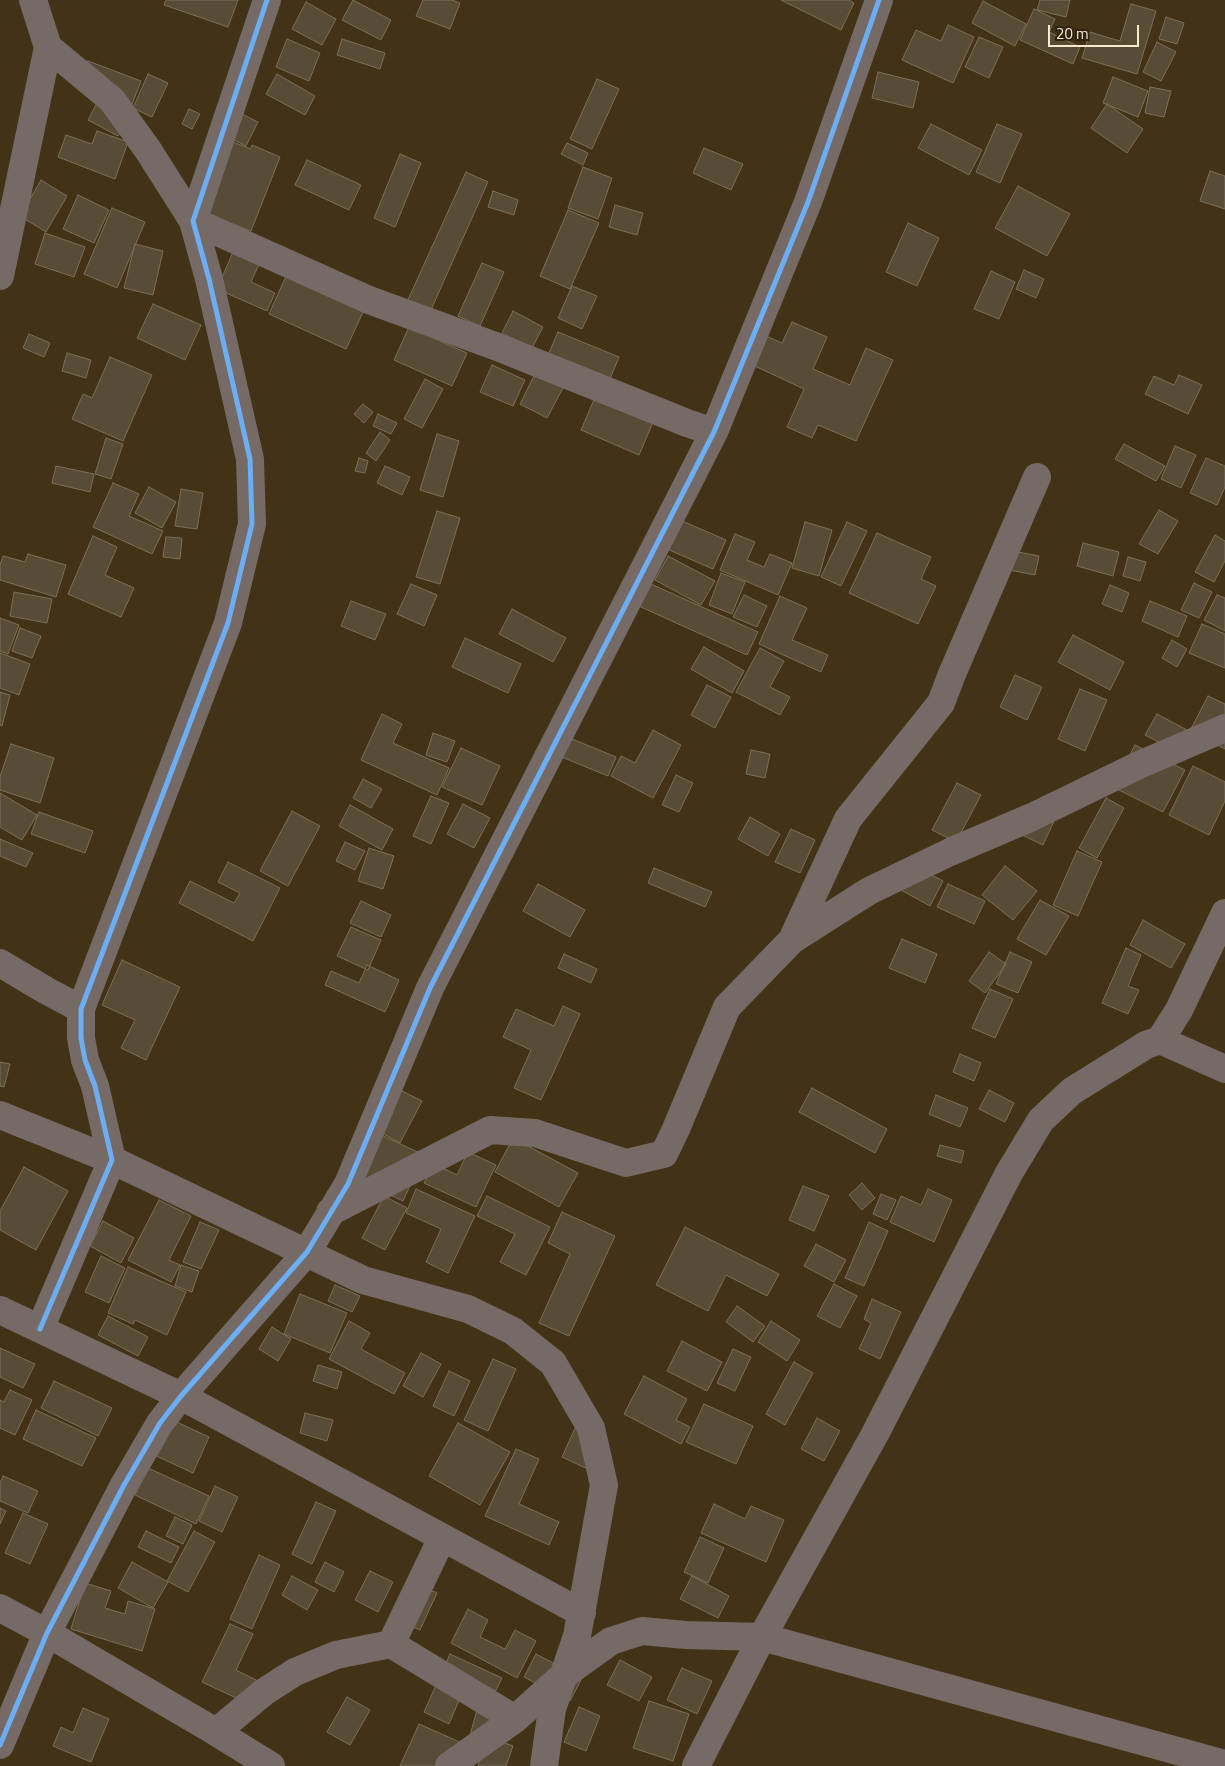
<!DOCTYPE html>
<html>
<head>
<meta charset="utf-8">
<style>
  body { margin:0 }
  #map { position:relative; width:1225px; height:1766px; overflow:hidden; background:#423216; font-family:"Titillium Web",sans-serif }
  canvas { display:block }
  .scale { position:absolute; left:1048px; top:25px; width:91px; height:22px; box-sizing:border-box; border:2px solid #f9e9d1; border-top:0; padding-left:6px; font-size:15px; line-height:18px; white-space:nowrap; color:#f9e9d1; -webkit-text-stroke:4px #2f2310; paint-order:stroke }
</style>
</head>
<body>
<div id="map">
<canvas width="1225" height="1766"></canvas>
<div class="scale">20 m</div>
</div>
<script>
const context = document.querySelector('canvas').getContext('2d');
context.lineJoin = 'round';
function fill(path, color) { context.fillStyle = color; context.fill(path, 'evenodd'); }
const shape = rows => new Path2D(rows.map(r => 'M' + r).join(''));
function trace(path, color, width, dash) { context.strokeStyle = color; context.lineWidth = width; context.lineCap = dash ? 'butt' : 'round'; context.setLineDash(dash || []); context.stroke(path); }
const building = shape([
  [166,0,238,0,228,27,164,5,166,0],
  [353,0,391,20,381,40,342,20,353,0],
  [423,0,452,0,460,3,450,29,416,16,423,0],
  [781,0,849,0,854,3,841,30,781,0],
  [1040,0,1070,0,1066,17,1037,10,1040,0],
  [983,1,1026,24,1015,46,972,23,983,1],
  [306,2,336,19,322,45,292,29,306,2],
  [1131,4,1156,11,1137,74,1082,58,1090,32,1120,41,1131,4],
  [1034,9,1055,19,1049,32,1080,47,1073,64,1020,40,1034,9],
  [1166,17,1184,23,1177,44,1159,39,1166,17],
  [948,25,974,37,953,83,902,60,916,30,941,41,948,25],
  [979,37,1003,47,989,78,965,67,979,37],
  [287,39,320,53,309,81,276,67,287,39],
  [342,39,385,53,380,69,337,55,342,39],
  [1157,42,1176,52,1161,81,1143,72,1157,42],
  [88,61,141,81,131,107,78,87,88,61],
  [878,72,919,82,913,108,872,98,878,72],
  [148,74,168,83,152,117,133,108,148,74],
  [277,74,315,96,305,115,266,94,277,74],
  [1113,77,1148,91,1138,117,1103,103,1113,77],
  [597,79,619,89,592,149,570,139,597,79],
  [1150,87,1171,91,1164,117,1145,113,1150,87],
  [100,97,131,114,118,136,88,120,100,97],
  [1107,104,1143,129,1127,153,1091,128,1107,104],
  [189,109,200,114,192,129,182,124,189,109],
  [236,111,258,122,246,146,224,135,236,111],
  [931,124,982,150,969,175,918,148,931,124],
  [997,124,1022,134,1000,183,976,172,997,124],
  [97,131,128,142,115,179,58,157,66,135,92,144,97,131],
  [225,139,251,149,252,145,280,157,251,231,197,210,225,139],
  [567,143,588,153,583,165,561,154,567,143],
  [704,148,743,164,731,190,693,173,704,148],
  [400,154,421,163,395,227,374,218,400,154],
  [307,160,361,185,349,210,295,185,307,160],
  [583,167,612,178,598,219,568,208,583,167],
  [1210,171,1225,176,1225,209,1200,201,1210,171],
  [466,172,488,182,430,312,407,302,466,172],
  [41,180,67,196,46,232,20,216,41,180],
  [1018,186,1070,214,1047,256,995,228,1018,186],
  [493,191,518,200,514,215,488,207,493,191],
  [78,195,109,210,94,243,63,229,78,195],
  [615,205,643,213,637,235,609,227,615,205],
  [112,208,145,222,117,288,84,274,112,208],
  [568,210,599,223,570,289,540,276,568,210],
  [908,223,939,238,917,286,886,272,908,223],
  [45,233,85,247,74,277,35,264,45,233],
  [135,244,163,251,153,295,124,288,135,244],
  [233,252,259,264,251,282,275,293,267,311,217,289,233,252],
  [482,263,504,272,480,326,458,316,482,263],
  [1024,270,1044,279,1036,298,1016,289,1024,270],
  [991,271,1015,282,999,319,974,309,991,271],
  [287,274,364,310,346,349,269,314,287,274],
  [572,286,597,296,582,329,558,318,572,286],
  [153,304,201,325,185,360,137,338,153,304],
  [513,311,543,327,532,348,502,333,513,311],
  [792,322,827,337,813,369,850,385,866,348,893,360,856,441,818,425,812,438,787,427,804,389,744,361,757,332,782,343,792,322],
  [409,327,467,353,452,386,394,360,409,327],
  [558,332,619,357,609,381,548,355,558,332],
  [29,334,50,343,44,357,23,348,29,334],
  [67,353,91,360,86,378,62,371,67,353],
  [110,357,152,375,123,441,72,419,83,394,92,398,110,357],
  [492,365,525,380,513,406,480,392,492,365],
  [536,372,564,386,547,418,520,404,536,372],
  [1179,375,1202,385,1188,414,1145,394,1154,376,1174,385,1179,375],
  [425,379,443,389,422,428,404,419,425,379],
  [596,395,654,420,639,455,581,430,596,395],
  [363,404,373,412,364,423,354,414,363,404],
  [378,414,397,423,391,434,373,426,378,414],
  [380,432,390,440,376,461,366,453,380,432],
  [437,434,459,441,443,497,420,490,437,434],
  [106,438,123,444,111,479,95,474,106,438],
  [1124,444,1165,466,1156,481,1115,459,1124,444],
  [1175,446,1196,455,1181,488,1161,479,1175,446],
  [359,458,368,461,365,473,355,471,359,458],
  [1206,458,1225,466,1225,487,1217,505,1190,493,1206,458],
  [56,466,94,474,90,492,52,483,56,466],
  [385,466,410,477,402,495,377,483,385,466],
  [113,483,139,494,129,516,163,531,152,554,93,527,113,483],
  [149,487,176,502,162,528,135,513,149,487],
  [181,489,203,493,197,529,175,526,181,489],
  [1159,510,1178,521,1158,554,1139,544,1159,510],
  [437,511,460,518,440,584,416,577,437,511],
  [673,517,726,540,713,569,660,546,673,517],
  [805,522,832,530,819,576,792,568,805,522],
  [847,522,867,531,841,586,821,577,847,522],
  [877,533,931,557,921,579,936,586,918,624,849,593,877,533],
  [735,534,755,542,747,560,764,567,770,554,792,563,778,595,720,570,735,534],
  [1215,535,1225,541,1225,561,1214,582,1195,572,1215,535],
  [93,536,117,547,105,575,134,588,121,617,68,594,93,536],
  [166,537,182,538,180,559,163,557,166,537],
  [1083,543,1119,552,1113,576,1077,566,1083,543],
  [1013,551,1039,556,1035,575,1009,570,1013,551],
  [28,554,66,565,56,597,0,580,0,565,3,556,25,562,28,554],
  [668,556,715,581,701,605,655,580,668,556],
  [1128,557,1146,562,1140,581,1123,576,1128,557],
  [721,573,745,582,732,614,709,605,721,573],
  [642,580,758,632,747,655,632,603,642,580],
  [1194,583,1212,592,1199,618,1181,610,1194,583],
  [411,584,437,595,424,626,397,614,411,584],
  [1110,585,1129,593,1122,612,1102,604,1110,585],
  [14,592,52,599,47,623,10,616,14,592],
  [744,595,767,606,757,627,733,617,744,595],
  [1217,595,1225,598,1225,631,1204,620,1217,595],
  [780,596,807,608,792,640,828,655,821,672,759,644,780,596],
  [351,601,386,614,375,640,341,626,351,601],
  [1150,601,1187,616,1178,637,1142,621,1150,601],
  [512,609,566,638,553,662,499,634,512,609],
  [0,618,19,625,8,654,0,651,0,618],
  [1202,624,1225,634,1225,668,1189,653,1202,624],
  [20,628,41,636,32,658,12,651,20,628],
  [1073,635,1124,662,1110,690,1058,662,1073,635],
  [465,638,521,664,508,693,452,667,465,638],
  [1172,640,1187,649,1177,667,1162,658,1172,640],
  [704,647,744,671,732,693,691,669,704,647],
  [760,648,784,661,770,687,790,697,780,715,736,692,760,648],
  [0,653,30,664,19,695,0,688,0,653],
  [1015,675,1042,687,1027,720,1000,707,1015,675],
  [707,685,731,697,715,728,691,715,707,685],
  [1080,689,1107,700,1085,751,1058,739,1080,689],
  [0,692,10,695,2,726,0,725,0,692],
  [1208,696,1225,704,1225,749,1190,731,1208,696],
  [382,714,402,724,393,743,449,768,437,795,361,760,382,714],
  [1157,714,1187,730,1176,751,1145,735,1157,714],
  [653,730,681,745,653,798,611,776,621,756,635,763,653,730],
  [433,733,455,741,447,762,426,755,433,733],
  [560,734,616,757,608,776,552,753,560,734],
  [11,744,54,758,40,803,0,790,0,777,11,744],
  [1135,745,1185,770,1163,812,1113,787,1135,745],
  [461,748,500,766,482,805,442,787,461,748],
  [751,750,770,754,765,778,746,774,751,750],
  [1193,766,1225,782,1225,801,1209,835,1169,815,1193,766],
  [676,775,693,783,679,812,662,805,676,775],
  [363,779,382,789,371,808,353,798,363,779],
  [957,783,981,795,956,842,932,830,957,783],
  [0,793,37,815,22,840,0,827,0,793],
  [431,796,449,803,431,844,413,836,431,796],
  [1106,798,1124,808,1097,858,1079,848,1106,798],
  [463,804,490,818,474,848,447,834,463,804],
  [350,805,393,829,382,850,339,826,350,805],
  [292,811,320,826,288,886,260,871,292,811],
  [39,812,93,831,85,853,31,834,39,812],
  [750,817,780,834,768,856,738,839,750,817],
  [1055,819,1043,845,1016,832,1055,819],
  [791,829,815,840,800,873,775,862,791,829],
  [0,839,33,853,26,867,0,856,0,839],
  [345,842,365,851,355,870,336,861,345,842],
  [369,848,394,856,383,889,358,881,369,848],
  [1077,851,1102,862,1078,916,1053,905,1077,851],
  [903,860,943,881,930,906,890,884,903,860],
  [228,862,280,888,253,941,179,903,190,881,234,903,240,893,218,882,228,862],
  [1005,866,1037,891,1013,920,982,895,1005,866],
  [654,868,712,892,705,907,648,883,654,868],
  [538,884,585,910,570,937,523,911,538,884],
  [948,884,985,901,974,924,937,907,948,884],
  [1040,900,1069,916,1046,955,1017,939,1040,900],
  [361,901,391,915,381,937,350,923,361,901],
  [1143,920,1185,944,1171,968,1130,945,1143,920],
  [351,927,381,940,368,970,337,956,351,927],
  [902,939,937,954,925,983,889,968,902,939],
  [1126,948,1141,955,1128,986,1139,990,1128,1014,1102,1003,1126,948],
  [989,952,1006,964,985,993,969,981,989,952],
  [1010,952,1032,962,1018,993,996,984,1010,952],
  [564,954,597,969,591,983,558,968,564,954],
  [122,960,180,987,146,1060,121,1048,135,1020,102,1005,122,960],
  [367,965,399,980,385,1012,325,985,331,971,359,983,367,965],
  [990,989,1013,999,995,1038,972,1028,990,989],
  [563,1006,580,1014,541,1100,514,1088,531,1050,503,1037,516,1009,554,1026,563,1006],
  [960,1054,981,1063,974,1081,953,1072,960,1054],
  [0,1062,10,1064,4,1087,0,1086,0,1062],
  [396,1088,422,1101,400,1143,375,1129,396,1088],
  [812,1088,887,1129,875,1153,799,1112,812,1088],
  [989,1090,1014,1103,1005,1122,979,1109,989,1090],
  [936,1095,968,1108,960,1127,929,1114,936,1095],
  [375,1132,424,1155,403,1201,354,1178,375,1132],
  [513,1138,578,1173,559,1207,495,1172,513,1138],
  [940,1145,964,1151,961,1163,937,1156,940,1145],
  [468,1152,496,1165,476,1207,424,1183,434,1164,457,1175,468,1152],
  [24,1167,68,1191,36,1250,0,1230,0,1211,24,1167],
  [862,1183,875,1198,862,1210,849,1195,862,1183],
  [803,1186,829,1196,814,1231,789,1220,803,1186],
  [416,1189,475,1216,448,1273,426,1262,441,1229,406,1213,416,1189],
  [928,1189,952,1200,934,1242,890,1222,901,1196,921,1205,928,1189],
  [881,1194,896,1200,887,1220,873,1214,881,1194],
  [384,1196,407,1208,385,1250,362,1238,384,1196],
  [487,1196,550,1227,526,1275,500,1262,515,1234,477,1216,487,1196],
  [159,1200,191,1216,169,1260,180,1265,171,1282,128,1260,159,1200],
  [562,1212,615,1236,569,1336,539,1323,570,1254,548,1243,562,1212],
  [103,1221,134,1238,121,1263,90,1246,103,1221],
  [200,1222,219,1230,201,1269,183,1262,200,1222],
  [869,1222,888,1231,864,1286,845,1278,869,1222],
  [685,1227,779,1274,767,1296,726,1275,708,1311,656,1285,685,1227],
  [816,1244,846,1260,834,1282,804,1266,816,1244],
  [101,1256,125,1268,109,1303,85,1292,101,1256],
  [181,1265,199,1271,192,1292,175,1286,181,1265],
  [128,1267,186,1292,167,1335,135,1320,133,1324,108,1313,128,1267],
  [834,1284,857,1296,840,1328,817,1316,834,1284],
  [335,1285,360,1296,352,1312,328,1301,335,1285],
  [300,1294,347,1313,330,1353,284,1334,300,1294],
  [872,1299,901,1312,880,1359,859,1349,871,1323,864,1319,872,1299],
  [737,1306,765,1326,753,1342,726,1322,737,1306],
  [108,1316,148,1337,138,1356,98,1335,108,1316],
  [349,1321,370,1333,361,1349,405,1373,394,1394,329,1359,349,1321],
  [771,1321,800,1340,787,1361,758,1342,771,1321],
  [272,1327,291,1339,278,1361,259,1349,272,1327],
  [682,1341,722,1362,707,1391,667,1371,682,1341],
  [0,1348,35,1364,23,1388,0,1377,0,1348],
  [733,1349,751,1357,735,1391,717,1383,733,1349],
  [421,1353,441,1364,423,1397,403,1386,421,1353],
  [493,1359,516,1369,488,1431,464,1420,493,1359],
  [794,1362,813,1373,785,1425,766,1414,794,1362],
  [318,1365,342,1372,337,1389,313,1381,318,1365],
  [449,1371,470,1381,454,1416,433,1406,449,1371],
  [644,1376,687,1399,676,1420,690,1427,681,1444,624,1414,644,1376],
  [54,1381,112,1408,98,1436,41,1408,54,1381],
  [10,1390,32,1400,15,1435,0,1428,0,1400,4,1402,10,1390],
  [704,1404,753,1426,736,1464,686,1442,704,1404],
  [36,1410,96,1438,82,1466,23,1439,36,1410],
  [305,1413,333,1420,327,1441,300,1433,305,1413],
  [168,1418,209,1437,193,1473,152,1454,168,1418],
  [817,1418,840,1431,824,1461,801,1449,817,1418],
  [578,1422,588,1469,562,1457,578,1422],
  [458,1423,510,1452,480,1505,429,1476,458,1423],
  [516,1449,539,1459,519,1504,559,1522,549,1545,485,1516,516,1449],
  [148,1468,209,1496,196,1524,135,1495,148,1468],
  [3,1476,38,1491,28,1513,0,1501,0,1483,3,1476],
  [215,1486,238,1497,222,1532,199,1521,215,1486],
  [316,1502,336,1511,312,1564,292,1554,316,1502],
  [714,1504,745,1519,751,1506,784,1520,766,1562,701,1533,714,1504],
  [0,1508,6,1511,0,1524,0,1508],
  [23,1513,48,1524,30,1564,5,1553,23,1513],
  [175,1517,192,1525,183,1544,166,1536,175,1517],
  [146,1531,179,1547,171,1563,138,1547,146,1531],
  [194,1531,215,1542,188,1592,167,1581,194,1531],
  [700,1537,724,1548,708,1583,684,1572,700,1537],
  [259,1555,280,1565,252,1629,230,1619,259,1555],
  [132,1562,168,1582,153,1608,118,1588,132,1562],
  [325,1562,344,1572,334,1592,315,1582,325,1562],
  [370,1571,393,1582,378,1612,355,1600,370,1571],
  [292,1576,318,1590,307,1610,282,1595,292,1576],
  [692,1576,729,1596,718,1618,680,1599,692,1576],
  [85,1583,111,1591,105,1608,125,1614,128,1601,155,1609,142,1651,71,1629,85,1583],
  [415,1583,437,1593,420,1630,399,1621,415,1583],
  [468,1609,488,1620,480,1637,505,1649,515,1630,536,1641,517,1678,451,1643,468,1609],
  [230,1624,253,1634,236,1670,260,1682,249,1704,202,1682,230,1624],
  [450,1654,502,1678,492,1698,465,1686,449,1724,424,1712,450,1654],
  [536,1654,582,1678,570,1701,524,1677,536,1654],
  [620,1660,652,1677,639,1701,607,1685,620,1660],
  [682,1668,712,1681,697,1714,667,1700,682,1668],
  [347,1697,370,1710,350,1745,327,1732,347,1697],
  [649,1701,689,1714,673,1761,633,1748,649,1701],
  [479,1703,496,1708,486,1743,469,1739,479,1703],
  [579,1707,600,1716,586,1751,564,1742,579,1707],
  [83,1708,109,1719,91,1762,53,1746,61,1727,73,1733,83,1708],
  [419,1724,471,1747,463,1766,400,1766,419,1724],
  [488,1737,513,1746,506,1766,478,1766,488,1737]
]);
fill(building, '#594c37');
trace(building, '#7c6f5a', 1);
trace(shape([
  [48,47,112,100,148,150,193,221,369,300,495,346,687,423,714,432],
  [0,276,48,47,33,0],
  [792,940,848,819,941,703,952,674,1037,477],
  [0,963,47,991,81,1009],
  [1160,1040,1225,1069],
  [0,1115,112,1160,363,1280,468,1309,513,1331,553,1363,591,1428,604,1485,577,1636,552,1709,544,1766],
  [330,1212,490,1130,535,1133,626,1163,664,1154,676,1129,727,1007,792,940,869,891,950,852,1032,817,1139,765,1225,728],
  [0,1310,181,1396,582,1613],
  [40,1329,112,1160,95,1086,85,1060,81,1038,81,1009,228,623,252,524,250,459,209,279,193,221,267,0],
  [0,1608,47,1633,216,1732,271,1766],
  [391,1644,515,1719],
  [216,1732,264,1692,295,1672,336,1655,391,1644,442,1538],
  [0,1745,47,1633,124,1485,160,1423,181,1396,307,1252,348,1184,430,988,714,432,808,202,879,0],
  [449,1766,515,1719,565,1674,611,1641,642,1631,686,1635,762,1637,1225,1764],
  [696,1766,762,1637,875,1434,1009,1173,1041,1120,1072,1091,1146,1045,1160,1040,1179,1010,1225,913]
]), '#756a66', 28);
trace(shape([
  [40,1329,112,1160,95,1086,85,1060,81,1038,81,1009,228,623,252,524,250,459,209,279,193,221,267,0],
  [0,1745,47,1633,124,1485,160,1423,181,1396,307,1252,348,1184,430,988,714,432,808,202,879,0]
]), '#6dadf4', 5);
</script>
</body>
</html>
